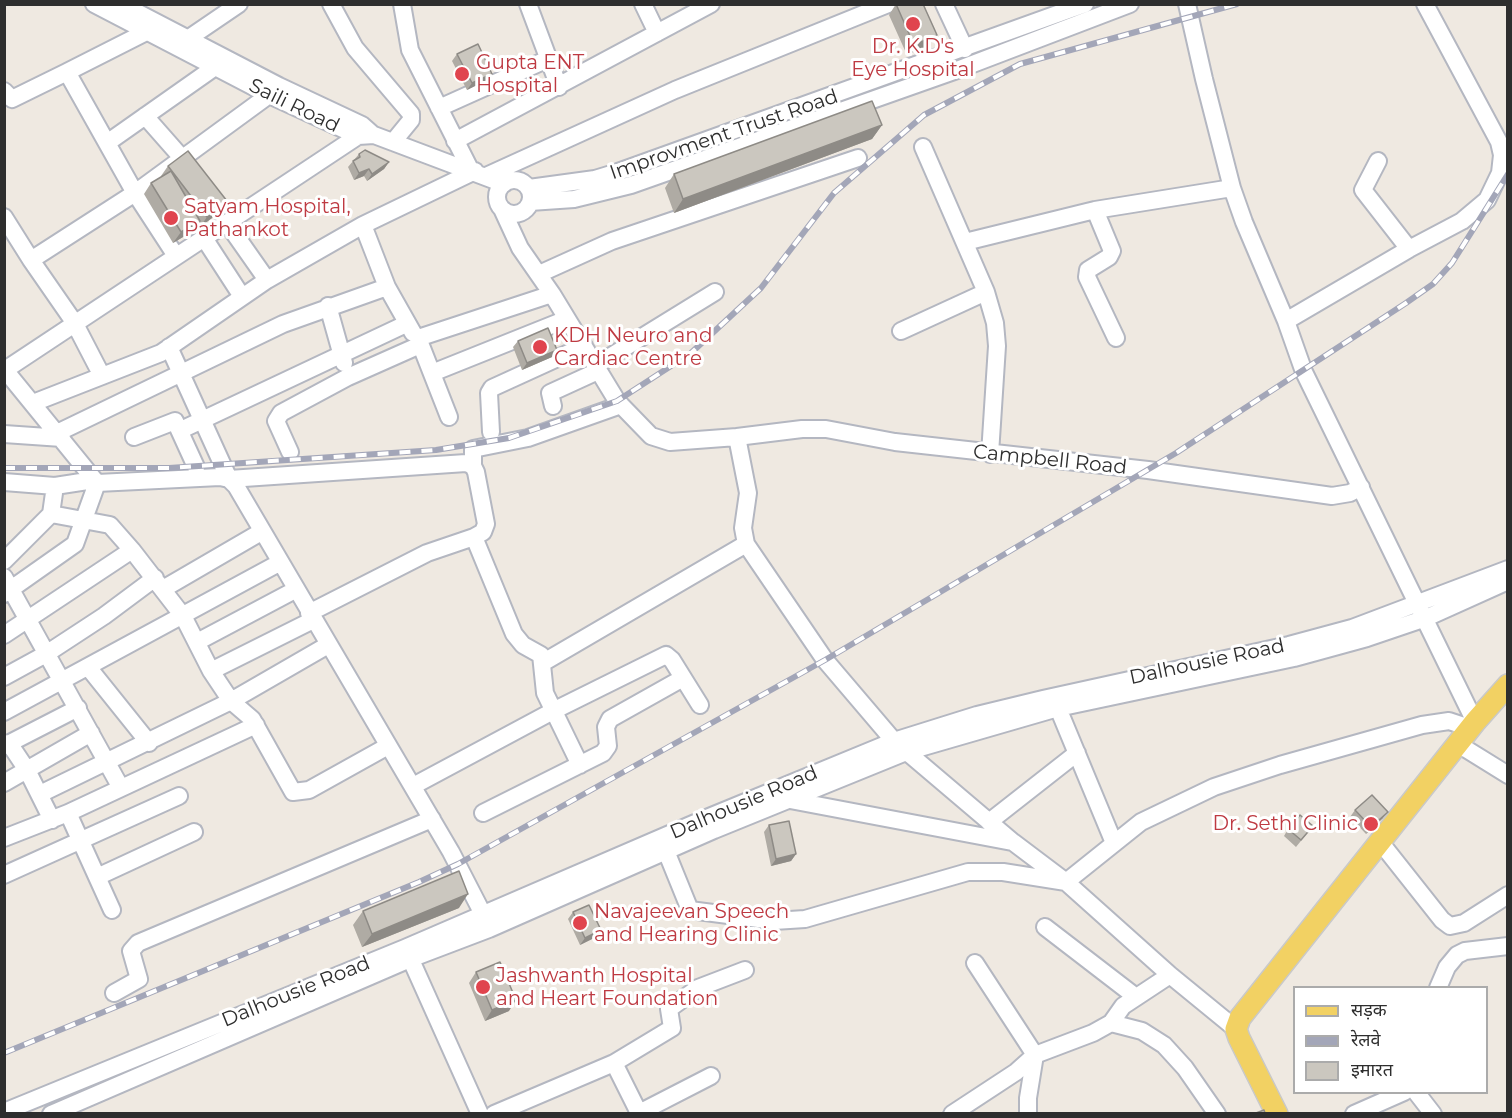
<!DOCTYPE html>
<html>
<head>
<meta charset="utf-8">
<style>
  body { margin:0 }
  #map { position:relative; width:1512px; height:1118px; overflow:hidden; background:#efe9e1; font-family:Montserrat,"Noto Sans Devanagari",sans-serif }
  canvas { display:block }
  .frame { position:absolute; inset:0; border:6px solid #2e2e2e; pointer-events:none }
  .legend { position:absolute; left:1293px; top:986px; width:195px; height:108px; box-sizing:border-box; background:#fff; border:2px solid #ababab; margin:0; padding:8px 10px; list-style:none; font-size:18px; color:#2e2e2e }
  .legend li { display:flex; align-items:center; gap:12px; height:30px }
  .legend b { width:30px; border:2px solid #ababab }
</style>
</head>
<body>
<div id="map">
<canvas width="1512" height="1118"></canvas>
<div class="frame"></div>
<ul class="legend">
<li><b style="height:8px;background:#f2d163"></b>सड़क</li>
<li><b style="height:8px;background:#a3a6b8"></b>रेलवे</li>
<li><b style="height:16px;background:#cbc7bf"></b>इमारत</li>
</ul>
</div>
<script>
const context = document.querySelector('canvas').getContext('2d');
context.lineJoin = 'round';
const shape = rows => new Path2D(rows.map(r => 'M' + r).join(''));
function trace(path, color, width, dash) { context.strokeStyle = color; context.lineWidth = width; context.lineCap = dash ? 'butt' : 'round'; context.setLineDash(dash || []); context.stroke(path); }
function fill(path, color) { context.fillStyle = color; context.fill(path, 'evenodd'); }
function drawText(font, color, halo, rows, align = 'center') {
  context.font = font + ' Montserrat,sans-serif'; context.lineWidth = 6; context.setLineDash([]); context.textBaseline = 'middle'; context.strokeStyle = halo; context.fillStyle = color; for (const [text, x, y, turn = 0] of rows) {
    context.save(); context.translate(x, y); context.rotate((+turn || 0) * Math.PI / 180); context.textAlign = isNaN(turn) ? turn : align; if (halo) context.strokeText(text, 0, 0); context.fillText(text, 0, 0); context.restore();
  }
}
const minor = shape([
  [94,4,269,95,358,136,374,135,504,184],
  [121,4,279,86,362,125,371,133],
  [331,4,355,48,411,114,411,120,393,142],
  [402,4,410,50,470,169],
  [528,4,559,87],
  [643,4,657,33],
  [944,4,965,49],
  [1187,4,1204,79,1232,188,1244,222,1286,321,1304,372,1475,722],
  [189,38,239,4],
  [67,72,148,31],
  [4,91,12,99,67,72,135,193,176,256],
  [439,108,548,59],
  [145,116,182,158],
  [362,125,358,136,5,370,97,483,220,477,229,479,236,486,451,852,487,922],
  [455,141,711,4],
  [107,143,215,67],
  [486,176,675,90,888,4],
  '497 197a17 17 0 1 1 34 0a17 17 0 1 1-34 0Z',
  [529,188,595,179,618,172,1085,4],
  [530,202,574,199,631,185,957,70,1130,4],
  [502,209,520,248,552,294,617,401,651,436,670,442,737,437,748,493,743,528,746,544,825,660,894,741,1013,842,1066,882,1170,975,1236,1029],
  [1095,210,1112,251,1109,257,1088,270,1087,277,1116,338],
  [4,217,31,260,74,322,102,376],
  [227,223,267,280],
  [363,225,387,287,413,333],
  [204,238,241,295],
  [965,242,1095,210,1232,188],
  [1409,249,1462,221,1487,200,1500,173,1502,155,1499,142,1425,4],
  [31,260,135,193,269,95],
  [539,274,612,241,858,158],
  [986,292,995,323,997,346,990,454],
  [328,306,344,363],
  [1286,321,1409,249,1363,190,1378,161],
  [901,331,986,292,923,147],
  [169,347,229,479,466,463,473,466,476,472,486,524,483,532,474,537],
  [595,366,715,292],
  [432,373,567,319],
  [33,403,161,353,267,280,363,225,475,171],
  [553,406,550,393,598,371],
  [449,417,418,338,552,294],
  [181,430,406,324],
  [491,432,489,393,492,388,584,346],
  [57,433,283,324,387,287],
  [4,434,62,438],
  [134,437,175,421,196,467],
  [737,437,802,429,826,429,895,442,1148,470,1332,496,1350,493,1361,487],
  [290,452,276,421,281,413,348,377,420,345],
  [473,466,473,449,528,438,621,405],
  [4,482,55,486,94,480],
  [51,514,110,525,132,550,183,616,211,671,231,701,252,719,293,792,309,790,388,746],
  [4,561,51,514,55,486],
  [4,577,121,788],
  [163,589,261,532],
  [4,594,75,544,97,483],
  [309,613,427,553,474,537,514,634,523,645,541,655,545,693,580,765],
  [4,635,132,550],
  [197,642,295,590],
  [544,662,746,544],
  [88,667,149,743],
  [211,671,313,620],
  [4,677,46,654,104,616,155,578],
  [1058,708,1114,843],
  [4,712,279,563],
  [9,743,27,770,52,820],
  [1458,744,1508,775],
  [4,746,78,708],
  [4,783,91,733],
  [413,786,553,711,666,655,672,660,700,705],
  [40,794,231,701,328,645],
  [790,800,1012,842],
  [68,813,112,910],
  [483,813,603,753,608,746,606,727,610,719,683,678],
  [989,822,1077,753],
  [4,838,68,813,256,725],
  [1381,843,1442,920,1450,926,1464,923,1508,895],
  [666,851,690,910,774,921,805,919,968,872,1003,872,1066,882,1141,822,1214,787,1280,765,1422,725,1449,721,1470,728],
  [4,875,179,796],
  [97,877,194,832],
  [1045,927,1136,997],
  [407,951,480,1114],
  [975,963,1035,1055,1028,1098,1028,1114],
  [1438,988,1447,967,1457,955,1465,951,1508,946],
  [114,993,139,979,131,951,138,943,432,819],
  [1111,1023,1142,1031,1164,1045,1185,1068,1217,1114],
  [614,1063,639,1113],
  [1416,1092,1433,1114],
  [4,1112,405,948,709,817,894,741,977,715,1043,699,1289,645,1352,628,1508,569],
  [51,1114,410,959,489,929,714,830,906,752,1058,708,1294,658,1367,638,1426,618,1508,581],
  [494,1114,614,1063,672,1028,669,1009,698,988,745,970],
  [637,1114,711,1076],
  [952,1114,1016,1072,1035,1055,1093,1033,1111,1023,1123,1006,1170,975],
  [1354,1114,1404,1092]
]);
const major = shape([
  [1277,1114,1239,1038,1236,1029,1240,1018,1475,722,1508,685]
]);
trace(minor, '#b4b7c1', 20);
trace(major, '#c9c9c9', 24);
trace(minor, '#fff', 16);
trace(major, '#f2d163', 21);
const rail = shape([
  [4,468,169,468,436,450,509,438,617,401,691,353,761,288,834,193,924,115,1020,64,1237,4],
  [4,1053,419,882,458,864,825,660,1176,453,1406,303,1433,284,1452,263,1508,174]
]);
trace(rail, '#a3a6b8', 6);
trace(rail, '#fff', 4, [11]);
fill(shape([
  [896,4,929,45,907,55,889,15],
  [457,54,492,74,487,80,467,90,452,61],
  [882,125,872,139,674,213,665,188,674,174],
  [359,154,389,162,384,169,367,181,364,176,354,180,348,167],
  [168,166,227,201,220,212,200,227,198,224,193,231,173,243,144,194,151,183,162,177,161,176],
  [518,341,557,350,552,357,522,370,513,347],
  [1355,810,1383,818,1366,834,1350,817],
  [769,825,796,854,791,861,771,866,764,832],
  [1313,826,1296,847,1284,836,1288,829],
  [459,908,362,947,353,925,363,911],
  [573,912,601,930,596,937,580,945,568,919],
  [476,972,509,1011,485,1021,469,983]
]), '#afaba4');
fill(shape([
  [937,35,929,45,907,55,914,45],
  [492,74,487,80,467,90,472,83],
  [882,125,872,139,674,213,683,199],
  [389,162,384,169,367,181,372,174],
  [369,169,364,176,354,180,359,173],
  [227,201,220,212,200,227,207,217],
  [200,221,193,231,173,243,181,232],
  [557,350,552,357,522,370,527,363],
  [1388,812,1383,818,1366,834,1371,827],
  [796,854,791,861,771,866,776,859],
  [468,894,459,908,362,947,372,934],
  [601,930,596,937,580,945,585,938],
  [516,1000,509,1011,485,1021,492,1010]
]), '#8e8b86');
const building = shape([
  [896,4,923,4,937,35,914,45,896,4],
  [478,44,492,74,472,83,457,54,478,44],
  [872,101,882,125,683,199,674,174,872,101],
  [365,150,389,162,372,174,369,169,359,173,353,161,360,157,359,154,365,150],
  [188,151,227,201,207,217,168,166,188,151],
  [171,171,200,221,181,232,151,183,171,171],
  [548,328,557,350,527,363,518,341,548,328],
  [1372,795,1388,812,1371,827,1355,810,1372,795],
  [1300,815,1313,826,1301,840,1288,829,1300,815],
  [789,821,796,854,776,859,769,825,789,821],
  [459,871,468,894,372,934,363,911,459,871],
  [589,905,601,930,585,938,573,912,589,905],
  [500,962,516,1000,492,1010,476,972,500,962],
  [1264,1110,1265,1113,1256,1113,1264,1110]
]);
fill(building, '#cbc7bf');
trace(building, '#8e8b86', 1.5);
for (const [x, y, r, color] of [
  [913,24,8,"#e0444e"],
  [462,74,8,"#e0444e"],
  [171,218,8,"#e0444e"],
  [540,347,8,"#e0444e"],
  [1371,824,8,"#e0444e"],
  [580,923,8,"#e0444e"],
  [483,987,8,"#e0444e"]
]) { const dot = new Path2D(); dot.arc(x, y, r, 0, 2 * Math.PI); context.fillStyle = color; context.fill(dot); trace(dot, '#fff', 2); }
drawText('20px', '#be3a42', '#fff', [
  ["Dr. K.D's",913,47,"center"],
  ["Eye Hospital",913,70,"center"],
  ["Gupta ENT",476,63],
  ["Hospital",476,86],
  ["Satyam Hospital,",184,207],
  ["Pathankot",184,230],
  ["KDH Neuro and",554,336],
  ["Cardiac Centre",554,359],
  ["Dr. Sethi Clinic",1358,824,"right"],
  ["Navajeevan Speech",594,912],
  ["and Hearing Clinic",594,935],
  ["Jashwanth Hospital",496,976],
  ["and Heart Foundation",496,999]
], 'left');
drawText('20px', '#2e2e2e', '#fff', [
  ["Saili Road",294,106,26],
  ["Improvment Trust Road",724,135,-19],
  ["Campbell Road",1050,460,6],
  ["Dalhousie Road",1207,662,-12],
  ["Dalhousie Road",744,803,-23],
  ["Dalhousie Road",296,992,-22]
]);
</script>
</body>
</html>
